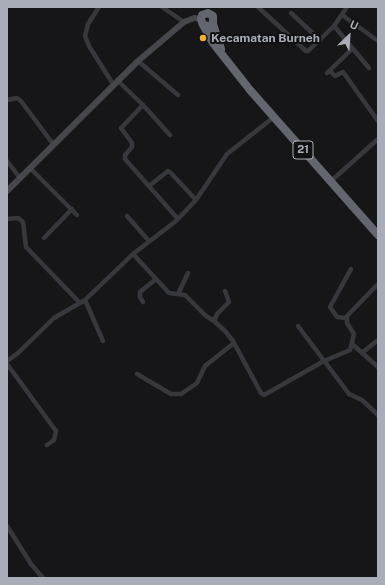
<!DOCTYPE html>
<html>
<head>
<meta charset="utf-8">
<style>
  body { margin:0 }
  #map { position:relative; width:385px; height:585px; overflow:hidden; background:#161618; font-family:"Public Sans",sans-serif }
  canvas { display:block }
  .frame { position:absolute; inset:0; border:8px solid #a8adb8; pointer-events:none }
  .north { position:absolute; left:329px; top:16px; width:40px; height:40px; -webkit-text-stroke:3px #111113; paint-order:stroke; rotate:25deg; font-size:11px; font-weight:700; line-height:16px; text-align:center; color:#a8adb8 }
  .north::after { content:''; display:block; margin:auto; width:14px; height:18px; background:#a8adb8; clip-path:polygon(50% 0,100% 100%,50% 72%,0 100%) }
</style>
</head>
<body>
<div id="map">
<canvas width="385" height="585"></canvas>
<div class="frame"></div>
<div class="north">U</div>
</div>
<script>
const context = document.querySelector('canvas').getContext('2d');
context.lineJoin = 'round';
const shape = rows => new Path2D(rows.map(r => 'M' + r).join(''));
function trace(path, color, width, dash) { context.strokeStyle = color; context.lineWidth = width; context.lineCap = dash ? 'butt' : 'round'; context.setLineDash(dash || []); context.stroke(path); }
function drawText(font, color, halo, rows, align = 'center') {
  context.font = font + ' "Public Sans",sans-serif'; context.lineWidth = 4; context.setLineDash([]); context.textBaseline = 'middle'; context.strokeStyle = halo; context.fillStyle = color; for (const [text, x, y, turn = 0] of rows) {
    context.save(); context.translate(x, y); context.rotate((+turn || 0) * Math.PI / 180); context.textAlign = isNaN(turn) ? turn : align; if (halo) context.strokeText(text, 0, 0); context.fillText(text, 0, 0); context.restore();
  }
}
trace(shape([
  [99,7,88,24,85,36,89,46,113,84],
  [162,7,184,22],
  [258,7,306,51,308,51,334,26,347,7],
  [291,13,320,40],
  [342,15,378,41],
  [334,26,369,68],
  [138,61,178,95],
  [330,71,335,76,343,72,378,121],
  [327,73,352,49],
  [117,80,143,105,170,135],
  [7,100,17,98,21,101,53,144],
  [143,105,121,128,132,143,132,147,125,155,125,159,178,219],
  [7,161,20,178],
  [30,168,77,215],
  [330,182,378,139],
  [149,186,168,171,171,173,196,200],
  [127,216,149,241],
  [7,219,18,218,23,222,26,247,80,303],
  [44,238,72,209],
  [133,254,169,293,185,295,206,316,214,321,225,331,233,341,261,393,264,395,324,361,350,350,354,334,347,323,347,316,378,284],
  [178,294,188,273],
  [85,300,103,341],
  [143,302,140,297,140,292,156,279],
  [346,318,337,317,330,307,351,269],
  [214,321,217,314,229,302,225,291],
  [298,326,349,394,362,400,378,415],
  [352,344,378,367],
  [363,352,378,340],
  [7,361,18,353,54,318,85,300,133,254,176,221,196,200,227,154,274,117],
  [7,364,56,431,54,440,47,445],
  [137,374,171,394,181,394,197,383,205,366,234,343],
  [7,526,31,564,43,578]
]), '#37383d', 4.5);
trace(shape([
  [7,191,138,61,184,22,194,18,201,19]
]), '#45474d', 6);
trace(shape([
  [202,23,213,43,250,90,378,235],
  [213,24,209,26,203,25,201,19,202,15,208,13,213,16,213,24,221,49]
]), '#63666e', 8);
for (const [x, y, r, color] of [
  [203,38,4,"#f2b134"]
]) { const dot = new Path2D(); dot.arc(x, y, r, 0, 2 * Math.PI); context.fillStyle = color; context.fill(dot); trace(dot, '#111113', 1.5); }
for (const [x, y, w] of [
  [303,150,20]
]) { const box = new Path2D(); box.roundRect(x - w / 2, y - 9, w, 18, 3); context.fillStyle = '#111113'; context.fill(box); trace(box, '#a8adb8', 1); }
drawText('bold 11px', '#a8adb8', null, [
  ["21",303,150]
]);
drawText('bold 12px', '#a8adb8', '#111113', [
  ["Kecamatan Burneh",211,38]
], 'left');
</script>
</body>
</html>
